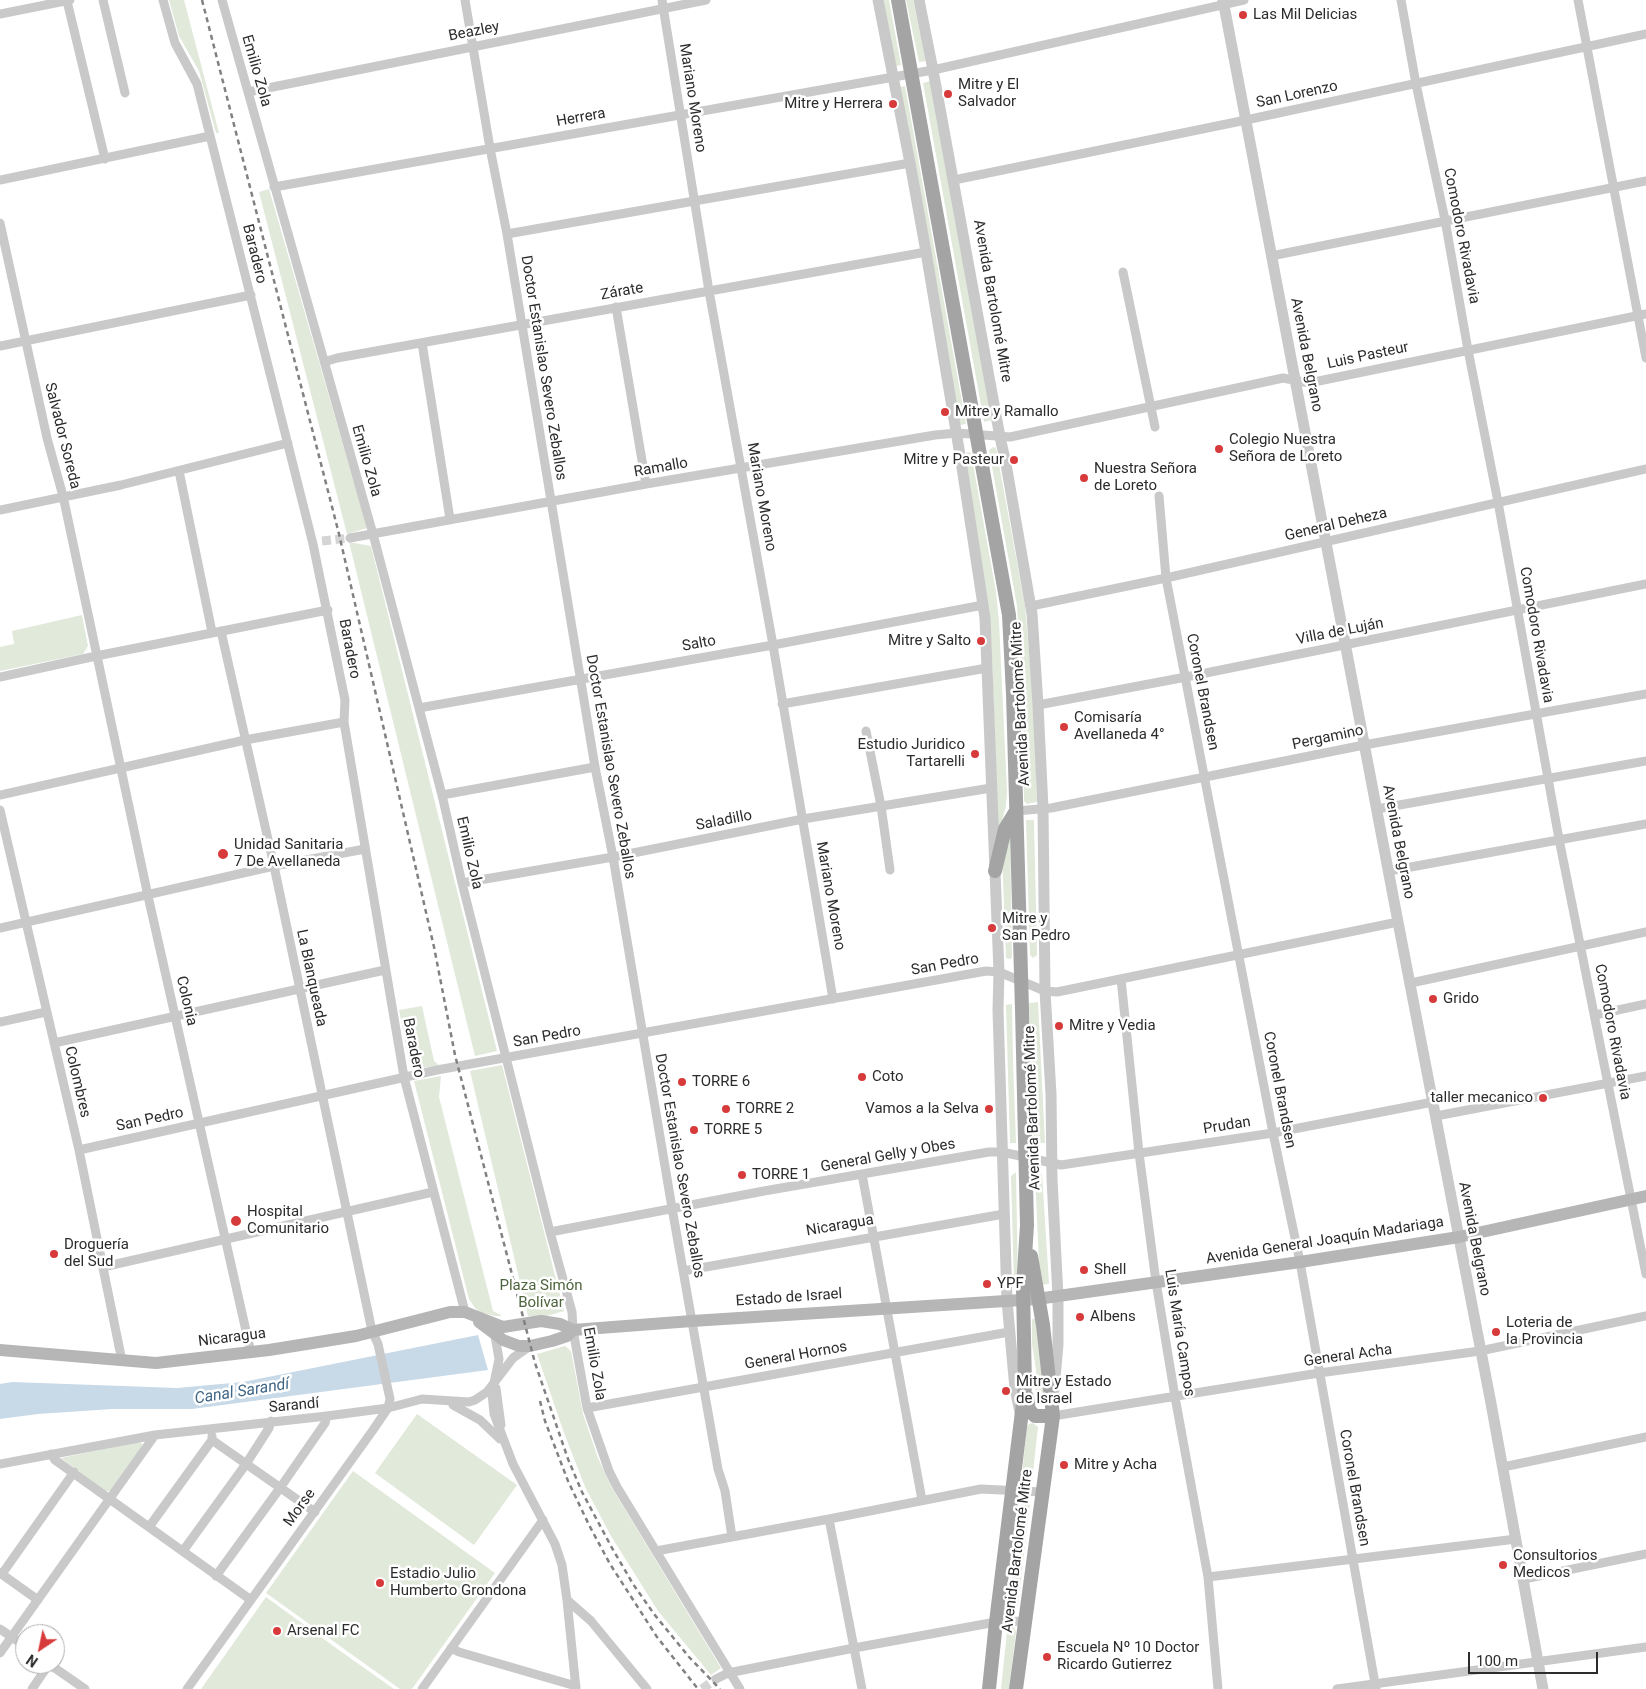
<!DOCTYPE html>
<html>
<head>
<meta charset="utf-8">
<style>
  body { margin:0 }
  #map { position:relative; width:1646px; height:1689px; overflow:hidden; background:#fff; font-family:Roboto,sans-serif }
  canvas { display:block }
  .north { position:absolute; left:15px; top:1624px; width:50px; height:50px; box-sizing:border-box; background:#fff; border:1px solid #ababab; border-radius:50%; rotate:214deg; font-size:14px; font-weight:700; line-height:20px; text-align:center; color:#2c2c2c }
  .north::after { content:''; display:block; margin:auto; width:18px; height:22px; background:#d73a3a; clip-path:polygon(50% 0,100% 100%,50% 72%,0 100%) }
  .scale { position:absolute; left:1468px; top:1652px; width:130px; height:22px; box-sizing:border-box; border:2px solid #2c2c2c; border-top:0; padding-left:6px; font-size:15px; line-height:18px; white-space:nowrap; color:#2c2c2c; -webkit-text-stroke:4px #fff; paint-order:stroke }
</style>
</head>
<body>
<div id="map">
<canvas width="1646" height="1689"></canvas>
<div class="north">N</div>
<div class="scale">100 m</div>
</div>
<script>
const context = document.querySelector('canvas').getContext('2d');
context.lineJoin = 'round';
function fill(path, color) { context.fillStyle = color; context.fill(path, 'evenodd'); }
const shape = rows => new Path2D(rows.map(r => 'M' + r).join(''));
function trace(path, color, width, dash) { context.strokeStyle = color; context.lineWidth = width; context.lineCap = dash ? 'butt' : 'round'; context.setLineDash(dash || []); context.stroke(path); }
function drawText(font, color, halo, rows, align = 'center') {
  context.font = font + ' Roboto,sans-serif'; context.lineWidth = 5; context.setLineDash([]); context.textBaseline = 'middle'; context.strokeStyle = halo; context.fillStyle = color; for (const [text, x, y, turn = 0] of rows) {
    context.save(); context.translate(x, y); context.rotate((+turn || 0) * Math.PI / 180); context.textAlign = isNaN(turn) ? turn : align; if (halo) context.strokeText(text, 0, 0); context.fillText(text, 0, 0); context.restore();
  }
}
fill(shape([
  [169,0,184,0,219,133,216,133,199,71,179,36],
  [883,0,889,0,901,65,896,66],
  [906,0,913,0,926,61,919,62],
  [930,81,992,420,984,422,923,83],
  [905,86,966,424,960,425,900,87],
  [269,189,367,528,347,534,259,192],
  [993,447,996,448,1025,606,1034,706,1037,802,1027,804,1024,801,1023,707,1017,606,989,450],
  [968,452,971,453,996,592,999,622,1007,791,1006,806,998,835,992,659,964,454],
  [349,542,371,546,497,1051,475,1056],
  [82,615,88,646,83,654,0,671,0,647,14,644,12,631],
  [1026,820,1034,820,1037,955,1033,958,1030,955],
  [1010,829,1012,958,1009,959,1006,958,1002,853],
  [1038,1002,1045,1143,1034,1143,1029,1003],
  [1012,1004,1013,1061,1016,1143,1010,1143,1006,1005],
  [422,1006,434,1061,439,1065,411,1070,399,1010],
  [502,1065,564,1311,543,1317,528,1316,470,1071],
  [441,1076,439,1097,493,1311,502,1316,495,1316,480,1312,475,1308,469,1299,414,1081],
  [1016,1172,1018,1283,1014,1284,1011,1176],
  [1042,1174,1049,1284,1040,1285,1035,1175],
  [1038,1318,1048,1393,1035,1396,1036,1370,1032,1344,1032,1319],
  [565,1346,571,1351,583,1414,598,1458,612,1488,721,1668,711,1675,658,1611,611,1536,586,1489,564,1433,537,1354],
  [417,1414,517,1485,474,1545,375,1473],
  [1033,1423,1038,1427,1032,1481,1027,1486,1021,1483,1027,1427,1029,1424],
  [138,1442,142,1443,142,1446,110,1491,105,1491,61,1458],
  [353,1471,495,1573,412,1689,400,1689,266,1593],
  [1026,1500,1030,1503,1018,1605,1015,1609,1011,1608,1009,1603,1021,1504],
  [266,1597,343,1653,394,1689,201,1689],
  [1011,1627,1014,1627,1016,1632,1009,1689,1001,1689,1007,1632]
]), '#e1e9da');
fill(shape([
  [478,1335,488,1370,192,1409,112,1409,38,1414,0,1419,0,1384,12,1382,177,1388,243,1382]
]), '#c8d9e8');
trace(shape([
  [322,541,350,538],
  [702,1689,716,1679]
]), '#d5d5d5', 9, [9, 4.5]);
trace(shape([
  [103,0,125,93],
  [163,0,175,43,197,84,313,544,345,700,344,722,404,1077,465,1312],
  [222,0,373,534,442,795,462,883,550,1232,572,1312,573,1330,587,1408,609,1471,617,1487,740,1689],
  [465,0,490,148,507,234,595,767,613,857,672,1208,718,1469,725,1491,732,1537],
  [662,0,709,291,773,645,833,999],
  [1401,0,1416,84,1445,220,1468,350,1498,502,1559,839,1646,1274],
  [1578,0,1646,358],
  [67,1,105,159],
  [0,14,70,0],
  [248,92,706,0],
  [0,180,210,136],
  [954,180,1246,120,1646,34],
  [274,187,933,70,1244,0],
  [0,223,47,438,63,496,148,896,251,1353],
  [507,234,910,163],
  [1271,256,1646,181],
  [1123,272,1155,427],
  [616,307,646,484],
  [422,343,450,519],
  [0,346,251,295],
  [324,362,337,358,926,252],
  [179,471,212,632],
  [1159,496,1166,578,1273,1133,1300,1262,1376,1689],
  [0,510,121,485,288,443],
  [350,538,646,484,935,435,957,433,1010,437,1283,378,1309,383,1646,314],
  [1031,606,1166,578,1646,469],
  [0,677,96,656,328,610],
  [782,704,987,668],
  [1038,705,1186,677,1646,584],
  [419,708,773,645,983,605],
  [866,731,881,806,890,870],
  [0,795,245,740,344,722],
  [442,795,595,767],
  [1377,809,1646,761],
  [0,810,79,1150,122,1361],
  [1016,811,1051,808,1364,745,1646,694],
  [1389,871,1646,824],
  [462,883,613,857,803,819,991,788],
  [0,928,274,866,365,849],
  [1121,979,1139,1153,1156,1282,1175,1397,1208,1577,1218,1689],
  [1411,983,1646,932],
  [1595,1015,1646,1004],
  [0,1022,46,1012],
  [54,1043,385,970],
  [1436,1116,1646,1076],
  [79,1150,437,1070,986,971,999,972,1045,991,1057,992,1398,922],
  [862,1174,922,1500],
  [550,1232,764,1191,989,1152,1002,1152,1061,1165,1273,1133,1433,1102],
  [103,1267,433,1192],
  [683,1271,1004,1214],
  [495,1336,499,1359,492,1393,494,1414,513,1464,555,1544,562,1565,567,1600,591,1621,647,1689],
  [496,1388,501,1425],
  [453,1405,480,1420,500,1439],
  [587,1408,1009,1332],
  [1053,1416,1319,1373,1480,1351,1646,1316],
  [212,1440,315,1512],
  [51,1454,55,1460,251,1600],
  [0,1464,155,1435,327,1416,388,1408,422,1399,469,1402,475,1400,487,1392,513,1358,530,1346],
  [1503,1467,1646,1437],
  [829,1519,862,1689],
  [149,1527,212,1440,212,1436],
  [183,1551,246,1464,269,1428,271,1421],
  [656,1551,829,1519,981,1489,1042,1492],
  [0,1573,38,1600],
  [2,1574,74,1472],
  [216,1576,280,1488,325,1423,327,1416],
  [1208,1577,1516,1539],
  [1524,1579,1646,1554],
  [567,1600,576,1689],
  [0,1629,25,1646],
  [451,1648,459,1652,576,1686],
  [0,1653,155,1435],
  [49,1664,85,1689],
  [716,1679,728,1673,854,1648,996,1622,1025,1621],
  [32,1689,49,1664],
  [187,1689,373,1430,388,1408,390,1399,378,1344,372,1331,274,866,221,631],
  [422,1689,543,1520],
  [1337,1689,1646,1647]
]), '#c9c9c9', 9);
trace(shape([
  [878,0,910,163,926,252,961,461,985,618,999,972,998,1010,1007,1301,1015,1389,1020,1412],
  [919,0,933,70,1000,437,1006,464,1032,614,1038,705,1043,808,1045,991,1051,1094,1052,1179,1058,1297,1058,1344,1054,1390],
  [1223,0,1398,922,1490,1398,1543,1689]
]), '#c9c9c9', 11);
trace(shape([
  [479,1322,503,1340,519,1346,530,1346,552,1341,567,1336,573,1330],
  [0,1350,156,1363,269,1350,356,1336,450,1312,465,1312,503,1327,541,1321,560,1324,573,1330,692,1321,1037,1299,1300,1262,1459,1237,1646,1196]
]), '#b6b6b6', 12);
trace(shape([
  [898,0,1009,615,1013,694,1022,1009,1027,1225,1023,1288,1025,1387,996,1622,989,1689],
  [995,871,1005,829,1016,811],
  [1027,1397,1029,1410,1035,1416,1053,1416],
  [1016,1689,1053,1416,1043,1325,1031,1256]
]), '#a4a4a4', 14);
trace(shape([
  [202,0,339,534,434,947,455,1055,535,1363,568,1459,582,1492,612,1548,633,1584,654,1614,689,1657,720,1689],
  [540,1401,545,1421,568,1481,589,1525,610,1564,657,1637,698,1689]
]), '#818181', 2.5, [5, 4]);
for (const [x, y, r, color] of [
  [1243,15,5,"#d73a3a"],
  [948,94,5,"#d73a3a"],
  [893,104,5,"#d73a3a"],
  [945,412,5,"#d73a3a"],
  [1219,449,5,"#d73a3a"],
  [1014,460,5,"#d73a3a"],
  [1084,478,5,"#d73a3a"],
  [981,641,5,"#d73a3a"],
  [1064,727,5,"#d73a3a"],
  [975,754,5,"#d73a3a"],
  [223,854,6,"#d73a3a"],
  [992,928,5,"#d73a3a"],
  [1433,999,5,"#d73a3a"],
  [1059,1026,5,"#d73a3a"],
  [862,1077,5,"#d73a3a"],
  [682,1082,5,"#d73a3a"],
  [1543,1098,5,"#d73a3a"],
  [726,1109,5,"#d73a3a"],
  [989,1109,5,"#d73a3a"],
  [694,1130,5,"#d73a3a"],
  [742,1175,5,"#d73a3a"],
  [236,1221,6,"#d73a3a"],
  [54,1254,5,"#d73a3a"],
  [1084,1270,5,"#d73a3a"],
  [987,1284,5,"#d73a3a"],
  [1080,1317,5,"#d73a3a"],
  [1496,1332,5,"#d73a3a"],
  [1006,1391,5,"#d73a3a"],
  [1064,1465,5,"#d73a3a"],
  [1503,1565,5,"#d73a3a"],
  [380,1583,5,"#d73a3a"],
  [277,1631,5,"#d73a3a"],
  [1047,1657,5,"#d73a3a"]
]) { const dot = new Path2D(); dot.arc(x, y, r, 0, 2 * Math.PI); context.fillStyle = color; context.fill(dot); trace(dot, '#fff', 2); }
drawText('15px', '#2c2c2c', '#fff', [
  ["Las Mil Delicias",1253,15],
  ["Mitre y El",958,85],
  ["Salvador",958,102],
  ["Mitre y Herrera",883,104,"right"],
  ["Mitre y Ramallo",955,412],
  ["Colegio Nuestra",1229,440],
  ["Señora de Loreto",1229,457],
  ["Mitre y Pasteur",1004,460,"right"],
  ["Nuestra Señora",1094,469],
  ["de Loreto",1094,486],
  ["Mitre y Salto",971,641,"right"],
  ["Comisaría",1074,718],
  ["Avellaneda 4°",1074,735],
  ["Estudio Juridico",965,745,"right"],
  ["Tartarelli",965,762,"right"],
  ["Unidad Sanitaria",234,845],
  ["7 De Avellaneda",234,862],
  ["Mitre y",1002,919],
  ["San Pedro",1002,936],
  ["Grido",1443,999],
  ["Mitre y Vedia",1069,1026],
  ["Coto",872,1077],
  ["TORRE 6",692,1082],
  ["taller mecanico",1533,1098,"right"],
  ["TORRE 2",736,1109],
  ["Vamos a la Selva",979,1109,"right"],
  ["TORRE 5",704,1130],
  ["TORRE 1",752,1175],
  ["Hospital",247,1212],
  ["Comunitario",247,1229],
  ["Droguería",64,1245],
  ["del Sud",64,1262],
  ["Shell",1094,1270],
  ["YPF",997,1284],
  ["Albens",1090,1317],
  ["Loteria de",1506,1323],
  ["la Provincia",1506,1340],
  ["Mitre y Estado",1016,1382],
  ["de Israel",1016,1399],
  ["Mitre y Acha",1074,1465],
  ["Consultorios",1513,1556],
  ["Medicos",1513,1573],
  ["Estadio Julio",390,1574],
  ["Humberto Grondona",390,1591],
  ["Arsenal FC",287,1631],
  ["Escuela Nº 10 Doctor",1057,1648],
  ["Ricardo Gutierrez",1057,1665]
], 'left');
drawText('15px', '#2c2c2c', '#fff', [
  ["Beazley",474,32,-11],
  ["Emilio Zola",256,71,74],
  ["San Lorenzo",1297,95,-12],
  ["Mariano Moreno",692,98,81],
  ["Herrera",581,118,-10],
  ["Comodoro Rivadavia",1461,236,79],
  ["Baradero",254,254,76],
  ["Zárate",622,292,-10],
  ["Avenida Bartolomé Mitre",992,301,80],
  ["Avenida Belgrano",1306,355,79],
  ["Luis Pasteur",1368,356,-12],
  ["Doctor Estanislao Severo Zeballos",543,368,81],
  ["Salvador Soreda",62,436,76],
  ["Emilio Zola",366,461,74],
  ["Ramallo",661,468,-10],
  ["Mariano Moreno",761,497,80],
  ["General Deheza",1336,525,-13],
  ["Villa de Luján",1340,632,-11],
  ["Comodoro Rivadavia",1536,635,80],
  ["Salto",699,644,-10],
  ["Baradero",349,649,79],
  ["Coronel Brandsen",1202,692,79],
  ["Avenida Bartolomé Mitre",1021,704,-93],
  ["Pergamino",1328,738,-12],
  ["Doctor Estanislao Severo Zeballos",610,767,80],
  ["Saladillo",724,821,-11],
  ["Avenida Belgrano",1398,842,79],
  ["Emilio Zola",469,853,77],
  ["Mariano Moreno",830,896,80],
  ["San Pedro",945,965,-10],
  ["La Blanqueada",311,978,78],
  ["Colonia",186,1001,77],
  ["Comodoro Rivadavia",1612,1032,79],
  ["San Pedro",547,1037,-10],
  ["Baradero",413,1048,79],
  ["Colombres",77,1082,77],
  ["Coronel Brandsen",1279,1090,79],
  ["Avenida Bartolomé Mitre",1033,1108,-92],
  ["San Pedro",150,1120,-12],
  ["Prudan",1227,1126,-9],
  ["General Gelly y Obes",888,1156,-10],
  ["Doctor Estanislao Severo Zeballos",679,1166,80],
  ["Nicaragua",840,1226,-10],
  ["Avenida Belgrano",1474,1239,79],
  ["Avenida General Joaquín Madariaga",1325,1241,-9],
  ["Estado de Israel",789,1298,-4],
  ["Luis María Campos",1179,1333,81],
  ["Nicaragua",232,1338,-7],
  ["General Hornos",796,1356,-10],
  ["General Acha",1348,1356,-8],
  ["Emilio Zola",594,1364,80],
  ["Sarandí",294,1406,-5],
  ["Coronel Brandsen",1354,1488,80],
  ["Morse",300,1508,-54],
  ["Avenida Bartolomé Mitre",1018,1551,-83]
]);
drawText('15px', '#4d643d', '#fff', [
  ["Plaza Simón",541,1286],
  ["Bolívar",541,1303]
]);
drawText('italic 16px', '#416787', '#fff', [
  ["Canal Sarandí",242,1392,-9]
]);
</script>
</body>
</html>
